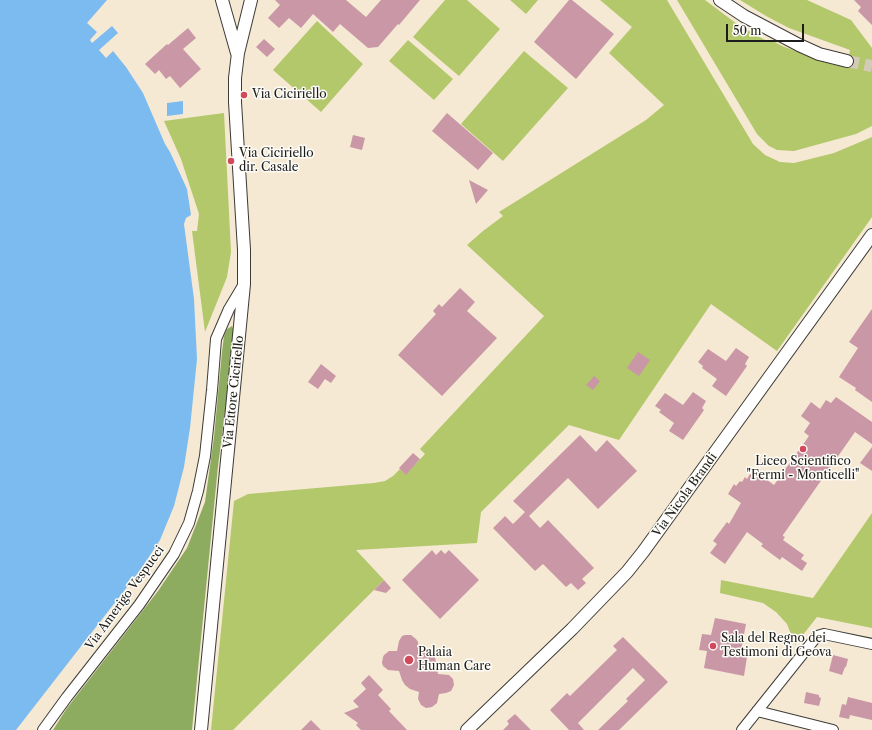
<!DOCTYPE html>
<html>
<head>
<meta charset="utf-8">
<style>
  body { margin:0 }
  #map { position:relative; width:872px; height:730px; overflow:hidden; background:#f5e9d3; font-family:"Libre Caslon Text",serif }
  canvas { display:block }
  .scale { position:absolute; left:726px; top:24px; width:78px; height:18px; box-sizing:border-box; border:2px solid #1c1c1c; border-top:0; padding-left:5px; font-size:12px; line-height:14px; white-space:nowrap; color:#1c1c1c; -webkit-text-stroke:3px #fdfcf7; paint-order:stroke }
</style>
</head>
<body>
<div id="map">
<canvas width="872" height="730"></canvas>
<div class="scale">50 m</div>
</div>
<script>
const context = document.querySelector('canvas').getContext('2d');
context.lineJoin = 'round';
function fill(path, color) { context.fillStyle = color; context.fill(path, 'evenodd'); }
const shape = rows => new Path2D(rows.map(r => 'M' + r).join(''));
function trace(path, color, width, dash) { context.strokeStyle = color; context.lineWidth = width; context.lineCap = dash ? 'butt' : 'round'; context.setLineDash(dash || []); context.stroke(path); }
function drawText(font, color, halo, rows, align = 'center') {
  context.font = font + ' "Libre Caslon Text",serif'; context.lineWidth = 3; context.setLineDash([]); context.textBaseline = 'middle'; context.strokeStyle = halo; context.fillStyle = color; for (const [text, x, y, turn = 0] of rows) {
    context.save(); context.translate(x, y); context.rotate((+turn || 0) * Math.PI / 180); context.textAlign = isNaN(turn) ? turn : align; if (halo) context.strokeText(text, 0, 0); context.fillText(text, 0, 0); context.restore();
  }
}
fill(shape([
  [445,0,467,0,500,29,459,76,413,37],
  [510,0,538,0,526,14],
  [600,0,667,0,753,144,765,155,780,162,794,163,834,153,872,137,872,217,777,351,711,304,619,440,569,425,481,512,477,543,356,550,384,580,233,730,211,730,234,501,248,494,374,483,385,481,393,476,400,469,406,474,425,454,420,449,544,316,467,245,483,231,503,216,499,212,646,120,664,105,609,53,632,27],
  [677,0,705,0,737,24,752,33,769,42,773,41,782,46,813,57,831,64,847,67,850,50,789,28,766,16,740,0,807,0,851,20,872,48,872,126,856,134,794,151,777,150,769,146,757,134],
  [317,21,363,64,321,112,273,70],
  [408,40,453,79,434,100,389,61],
  [524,51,568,88,503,161,461,124],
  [224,113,231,252,227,277,205,332,192,231,197,231,199,214,181,159,164,121],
  [872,513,872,628,817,617,795,645,787,624,776,612,763,603,720,593,721,580,813,598]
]), '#b3c76b');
fill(shape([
  [232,326,235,333,218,466,192,730,53,730,67,708,158,591,187,548,205,502,214,437,222,352,224,336,227,329]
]), '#8eac5f');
fill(shape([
  [0,0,107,0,87,23,97,32,90,40,92,43,112,26,118,33,99,50,106,58,113,51,126,67,143,93,165,144,170,152,187,189,191,215,186,218,184,224,194,299,197,359,190,428,184,467,174,506,160,540,141,569,16,730,0,730],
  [183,101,183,114,167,116,167,103]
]), '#7cbbf0');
fill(shape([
  [275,0,346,0,366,17,381,0,420,0,399,25,398,24,378,47,368,48,340,24,333,32,313,14,301,28,289,18,279,28,268,18,280,5],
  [569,0,572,0,614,34,576,79,534,42],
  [854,0,872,0,872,25,858,11,861,7],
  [188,28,196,38,183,49,201,69,180,88,170,76,166,79,159,70,155,74,145,64,167,44,168,45],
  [264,39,275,49,267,57,256,47],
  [447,113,493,153,478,170,432,131],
  [353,135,365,138,362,150,350,147],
  [469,180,488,190,476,204],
  [460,288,475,302,467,311,497,338,442,396,398,355,436,314,433,311,439,304,442,307],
  [872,309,872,402,855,390,856,388,839,377,858,348,849,342],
  [736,348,749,357,745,364,747,366,726,396,712,386,717,379,702,368,703,366,698,362,708,349,726,361],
  [638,352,650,360,639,376,627,368],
  [321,364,336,376,331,383,325,379,318,389,308,382],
  [594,376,600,381,593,390,586,385],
  [693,392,706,401,702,408,704,410,683,440,669,431,674,423,659,412,661,410,655,406,665,393,683,405],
  [836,397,872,422,872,444,855,432,783,535,783,536,785,537,783,540,804,555,801,559,807,563,802,571,782,557,780,560,761,546,763,544,747,532,725,564,710,553,717,544,713,541,727,522,729,524,741,503,728,494,734,484,736,486,740,481,742,482,745,477,747,479,750,474,752,475,755,471,774,485,809,436,804,432,810,423,801,416,811,402,820,409,826,400,831,403],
  [580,435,596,452,607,440,637,471,598,509,568,478,529,516,540,528,548,520,594,568,582,579,586,583,578,590,571,583,566,587,543,564,535,571,493,528,505,516,513,524,525,512,513,501],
  [872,447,872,471,860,463],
  [413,453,420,459,406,475,399,468],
  [432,550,436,555,441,550,445,554,449,550,479,580,440,619,402,580],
  [384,580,391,588,386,593,374,590],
  [715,618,746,624,740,655,747,657,744,676,704,668,707,651,699,650,702,634,711,635],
  [405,635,411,635,416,639,418,642,419,651,426,653,435,657,438,674,449,675,453,679,454,685,451,691,446,693,439,694,437,703,432,707,426,708,421,705,418,699,419,692,410,689,405,685,402,680,399,671,388,670,383,666,382,663,383,657,384,655,389,651,397,651,399,641,402,636],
  [623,637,668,682,619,730,598,730,628,701,626,699,645,680,633,668,578,723,584,730,569,730,550,710,567,693,570,696,617,650,613,646],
  [833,655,848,659,846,667,845,667,842,675,829,671],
  [369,675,383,690,378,695,391,709,389,711,407,730,361,730,356,725,358,723,344,713,359,707,353,701,366,689,361,683],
  [806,692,819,695,819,697,821,698,819,706,804,703],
  [848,697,872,703,872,720,850,715,849,719,839,717,842,704,846,705],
  [515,714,531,730,503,730,509,724,507,721],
  [311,720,321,730,301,730]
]), '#c997a5');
trace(shape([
  [847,61,872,66]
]), '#d4cab8', 12, [12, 6]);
const minor = shape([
  [757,711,833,730],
  [43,730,67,697,139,605,174,554,189,523,198,491,205,456,212,390,216,339,229,309,244,284],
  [742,730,817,636,824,634,872,644]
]);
const tertiary = shape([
  [222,0,237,53],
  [720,0,744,16,799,45,819,54,847,61],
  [201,730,244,284,244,250,235,102,235,78,238,53,251,0],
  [467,730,572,629,627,572,643,552,872,235]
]);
trace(minor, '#3d3b37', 12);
trace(tertiary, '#3d3b37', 14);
trace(minor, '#fff', 10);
trace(tertiary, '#fff', 12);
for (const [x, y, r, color] of [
  [244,95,4,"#d1495b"],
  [231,161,4,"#d1495b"],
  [803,449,4,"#d1495b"],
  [713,646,4,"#d1495b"],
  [409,660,5,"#d1495b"]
]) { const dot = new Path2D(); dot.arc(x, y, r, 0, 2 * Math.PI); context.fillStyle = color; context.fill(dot); trace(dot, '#fdfcf7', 1.5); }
drawText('12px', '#1c1c1c', '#fdfcf7', [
  ["Via Ciciriello",252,95],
  ["Via Ciciriello",239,154],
  ["dir. Casale",239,168],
  ["Liceo Scientifico",803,462,"center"],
  ["\"Fermi - Monticelli\"",803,476,"center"],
  ["Sala del Regno dei",721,639],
  ["Testimoni di Geova",721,653],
  ["Palaia",418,653],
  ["Human Care",418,667]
], 'left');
drawText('12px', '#1c1c1c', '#fdfcf7', [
  ["Via Ettore Ciciriello",234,392,-84],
  ["Via Nicola Brandi",685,495,-54],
  ["Via Amerigo Vespucci",125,598,-54]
]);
</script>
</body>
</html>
